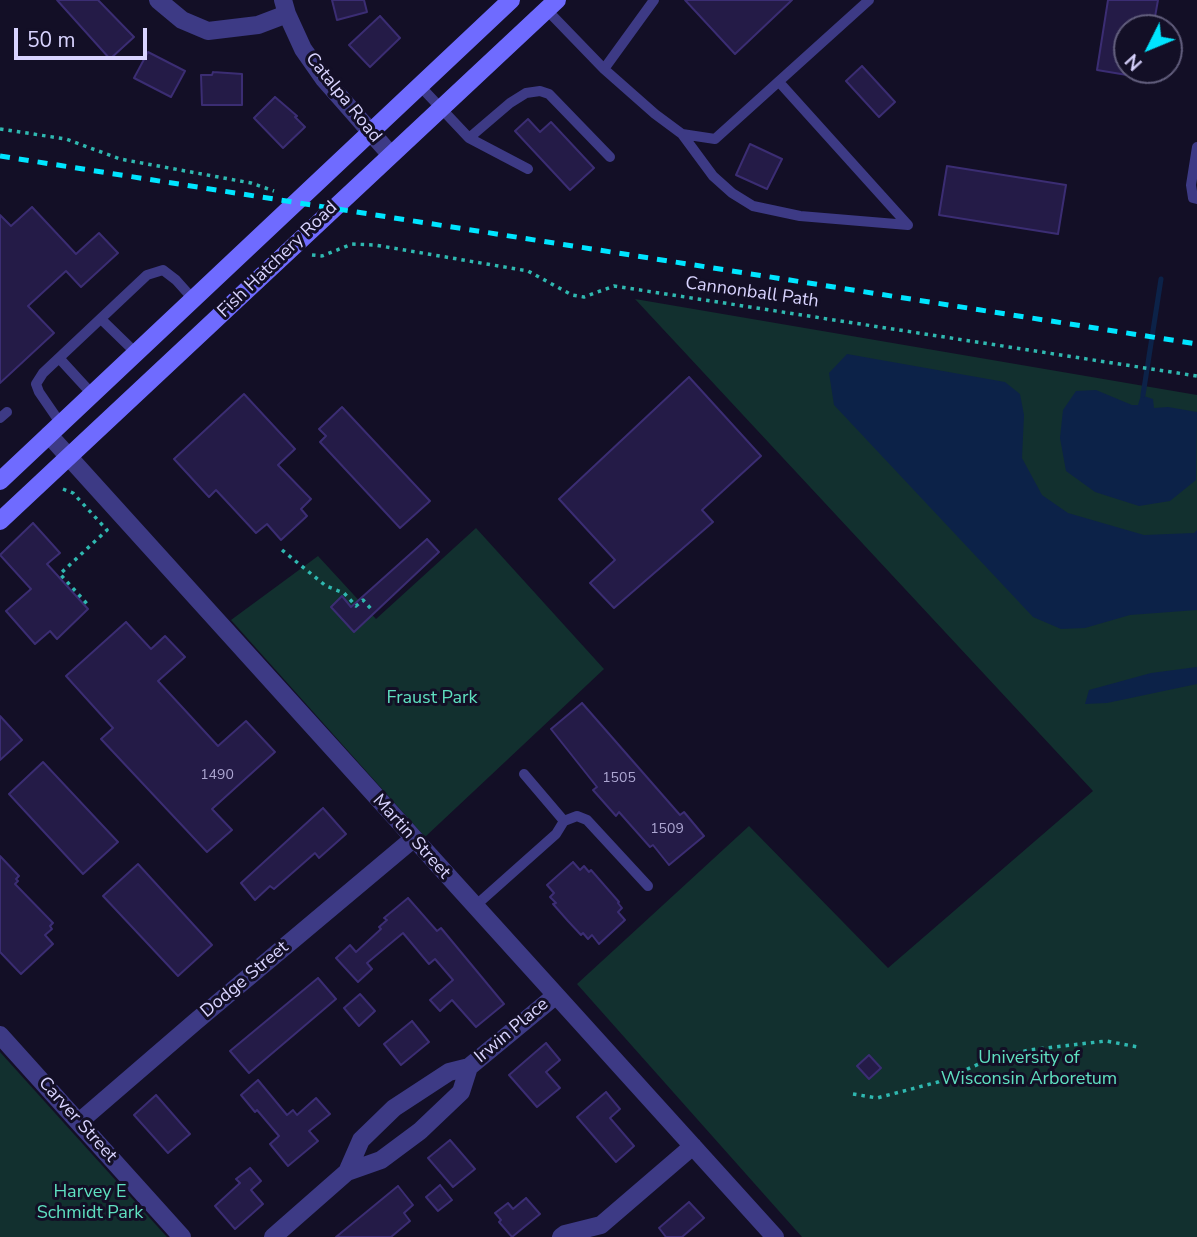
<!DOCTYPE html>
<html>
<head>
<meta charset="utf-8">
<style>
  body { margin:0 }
  #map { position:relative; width:1197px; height:1237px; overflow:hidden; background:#130f26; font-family:"Nunito Sans",sans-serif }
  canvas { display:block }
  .north { position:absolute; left:1113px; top:14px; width:70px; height:70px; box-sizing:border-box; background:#130f26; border:2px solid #625e7d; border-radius:50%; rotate:227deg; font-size:19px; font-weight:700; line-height:28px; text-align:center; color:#d9d4ff }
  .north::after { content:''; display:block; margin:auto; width:24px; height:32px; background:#00e5ff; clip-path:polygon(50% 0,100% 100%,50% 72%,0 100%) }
  .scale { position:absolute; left:14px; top:28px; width:133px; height:32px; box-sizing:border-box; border:4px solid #d9d4ff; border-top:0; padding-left:9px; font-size:21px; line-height:24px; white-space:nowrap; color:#d9d4ff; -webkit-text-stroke:5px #130f26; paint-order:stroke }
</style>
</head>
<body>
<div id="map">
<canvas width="1197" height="1237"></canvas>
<div class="north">N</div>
<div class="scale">50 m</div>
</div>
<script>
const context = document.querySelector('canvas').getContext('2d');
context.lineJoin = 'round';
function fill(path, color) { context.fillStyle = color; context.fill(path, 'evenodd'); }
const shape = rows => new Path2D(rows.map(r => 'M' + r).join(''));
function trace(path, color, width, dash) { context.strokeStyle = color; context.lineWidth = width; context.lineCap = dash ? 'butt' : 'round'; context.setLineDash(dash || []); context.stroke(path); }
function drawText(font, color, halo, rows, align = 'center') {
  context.font = font + ' "Nunito Sans",sans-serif'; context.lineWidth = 6; context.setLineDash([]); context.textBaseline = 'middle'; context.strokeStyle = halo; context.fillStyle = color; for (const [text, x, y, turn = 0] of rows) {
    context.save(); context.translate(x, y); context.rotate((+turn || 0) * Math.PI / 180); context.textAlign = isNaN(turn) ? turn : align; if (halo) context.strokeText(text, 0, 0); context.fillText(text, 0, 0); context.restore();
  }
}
fill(shape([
  [635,299,1197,395,1197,1237,802,1237,577,984,749,826,888,968,1093,791],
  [476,528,604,669,425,837,231,620,318,556,376,619],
  [0,1052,91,1153,167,1237,0,1237]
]), '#12302f');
fill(shape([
  [847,354,1005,382,1020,394,1024,415,1022,458,1042,495,1068,513,1144,535,1194,533,1197,530,1197,610,1130,615,1085,628,1061,629,1033,617,834,405,829,373],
  [1096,390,1132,405,1138,405,1141,395,1153,399,1154,408,1168,407,1197,412,1196,480,1170,501,1139,506,1095,492,1066,471,1060,438,1063,410,1076,391],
  [1197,667,1197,684,1107,703,1085,704,1089,690,1151,673]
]), '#0c2248');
trace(shape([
  [1143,395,1161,279]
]), '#0c2248', 5);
const building = shape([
  [57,0,98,0,134,37,110,59,57,0],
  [332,0,364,0,367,12,337,20,332,0],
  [685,0,792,0,735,54,685,0],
  [1108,0,1158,0,1153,28,1127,28,1127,75,1097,70,1108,0],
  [380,16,400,38,370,67,349,45,380,16],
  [148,52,185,71,171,97,134,78,148,52],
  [862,66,895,102,879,117,846,81,862,66],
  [213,72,242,74,242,105,202,105,201,75,212,75,213,72],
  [275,97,297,116,295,117,305,127,283,148,254,118,275,97],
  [528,119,540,132,551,122,594,168,570,190,515,131,528,119],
  [750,144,782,159,767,189,736,175,750,144],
  [947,166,1066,185,1058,234,939,215,947,166],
  [32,207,76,254,99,233,118,253,81,287,66,271,28,306,54,333,0,383,0,215,11,226,32,207],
  [689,377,761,456,702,510,713,522,614,608,590,583,615,560,559,499,689,377],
  [244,394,295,449,278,465,311,499,301,509,307,516,281,540,267,524,256,533,216,490,209,497,174,459,244,394],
  [342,407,430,501,400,528,320,442,326,436,319,429,342,407],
  [33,523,60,553,47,564,88,609,57,639,50,631,35,644,6,611,31,589,0,555,33,523],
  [427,539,439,552,354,632,331,607,342,596,351,607,427,539],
  [126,622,151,649,165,636,185,657,158,681,218,746,246,721,275,752,212,809,232,830,207,852,101,739,113,728,66,676,126,622],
  [582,703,680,815,684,812,704,836,669,865,653,845,650,847,619,812,616,816,593,790,597,787,551,729,582,703],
  [0,716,22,740,0,760,0,716],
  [43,762,118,842,83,874,9,794,43,762],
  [323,808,346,834,319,858,315,853,274,889,270,886,255,900,241,883,323,808],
  [0,856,19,876,16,879,18,881,15,884,53,923,50,926,52,929,45,935,53,944,21,974,0,952,0,856],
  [573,862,580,870,584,866,589,872,591,870,619,902,618,903,622,908,618,912,625,920,599,944,592,935,588,939,583,933,581,935,568,921,553,904,556,903,550,897,554,893,547,885,573,862],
  [138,864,212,945,178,976,103,896,138,864],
  [408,898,437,931,441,928,504,1004,476,1027,452,1000,440,1011,430,1000,453,980,435,959,429,964,403,933,367,963,372,969,358,982,336,958,350,945,356,952,381,929,379,927,387,920,384,918,408,898],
  [318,978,336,999,249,1073,230,1051,318,978],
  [360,994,375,1011,359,1026,344,1008,360,994],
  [412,1021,429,1042,401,1065,384,1044,412,1021],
  [546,1043,560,1060,546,1072,560,1088,537,1107,509,1075,546,1043],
  [869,1055,881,1068,869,1079,857,1066,869,1055],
  [258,1080,287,1115,293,1110,297,1115,316,1098,330,1114,309,1131,318,1141,288,1166,270,1144,279,1136,257,1110,255,1112,241,1095,258,1080],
  [606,1092,620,1109,610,1118,634,1146,616,1162,577,1117,606,1092],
  [156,1095,190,1134,168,1153,134,1115,156,1095],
  [450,1140,475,1169,453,1187,428,1158,450,1140],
  [250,1168,261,1181,251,1190,263,1204,235,1229,215,1206,240,1183,236,1179,250,1168],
  [440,1185,452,1200,438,1211,426,1197,440,1185],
  [398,1186,413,1205,404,1213,410,1221,391,1237,336,1237,398,1186],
  [526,1198,540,1214,512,1237,499,1222,501,1220,495,1213,508,1203,513,1209,526,1198],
  [689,1202,704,1218,682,1237,666,1237,659,1228,689,1202]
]);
fill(building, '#241b47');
trace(building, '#3b2d73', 2);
trace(shape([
  [0,129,66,139,120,159,251,183,274,191],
  [312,255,322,256,352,244,375,245,528,271,572,295,584,297,614,286,1197,376],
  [63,489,73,493,107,530,60,574,89,606],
  [282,550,326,586,344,593,356,606,363,600,373,611],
  [853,1094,877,1098,938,1082,988,1060,1029,1050,1106,1041,1138,1047]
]), '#2fb8b0', 3.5, [3.5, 5]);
trace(shape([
  [546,9,604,69,655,114,682,134,715,139,869,0],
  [604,69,654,0],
  [420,86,469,138,510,103,526,93,540,91,549,94,610,157],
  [682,134,713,176,732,193,753,206,800,216,908,225,779,82],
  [469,138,528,169],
  [1197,147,1191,185,1193,198,1197,199],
  [101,319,136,353],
  [59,358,92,394],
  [0,418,7,412],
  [61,424,39,392,36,384,43,373,147,275,163,270,176,280,193,299],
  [564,821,577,816,587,820,648,886],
  [474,907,556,834,564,821,524,774]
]), '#3d3a85', 10);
trace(shape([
  [158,0,182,20,208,31,258,25,287,14],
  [283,0,287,14,303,49,324,79,390,154],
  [49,435,775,1237],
  [0,1035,182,1237],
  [79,1122,195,1022,413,839],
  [347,1172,361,1140,394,1108,449,1072,469,1067,555,996],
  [273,1237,347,1172,381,1160,420,1131,461,1092,469,1067],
  [561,1237,565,1234,601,1225,693,1146]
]), '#3d3a85', 18);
trace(shape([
  [0,481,511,0],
  [0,521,557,0]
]), '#6f6bff', 18);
trace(shape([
  [0,156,1197,344]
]), '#00e5ff', 5, [10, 9]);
drawText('14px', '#aca6d1', null, [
  ["1490",217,776],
  ["1505",619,779],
  ["1509",667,830]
]);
drawText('18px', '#d9d4ff', '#130f26', [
  ["Catalpa Road",343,98,51],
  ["Fish Hatchery Road",278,260,-44],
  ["Cannonball Path",752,293,8],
  ["Martin Street",411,837,48],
  ["Dodge Street",245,980,-40],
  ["Irwin Place",512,1031,-40],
  ["Carver Street",77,1120,48]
]);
drawText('18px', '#5fe0c0', '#130f26', [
  ["Fraust Park",432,699],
  ["University of",1029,1059],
  ["Wisconsin Arboretum",1029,1080],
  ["Harvey E",90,1193],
  ["Schmidt Park",90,1214]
]);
</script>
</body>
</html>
